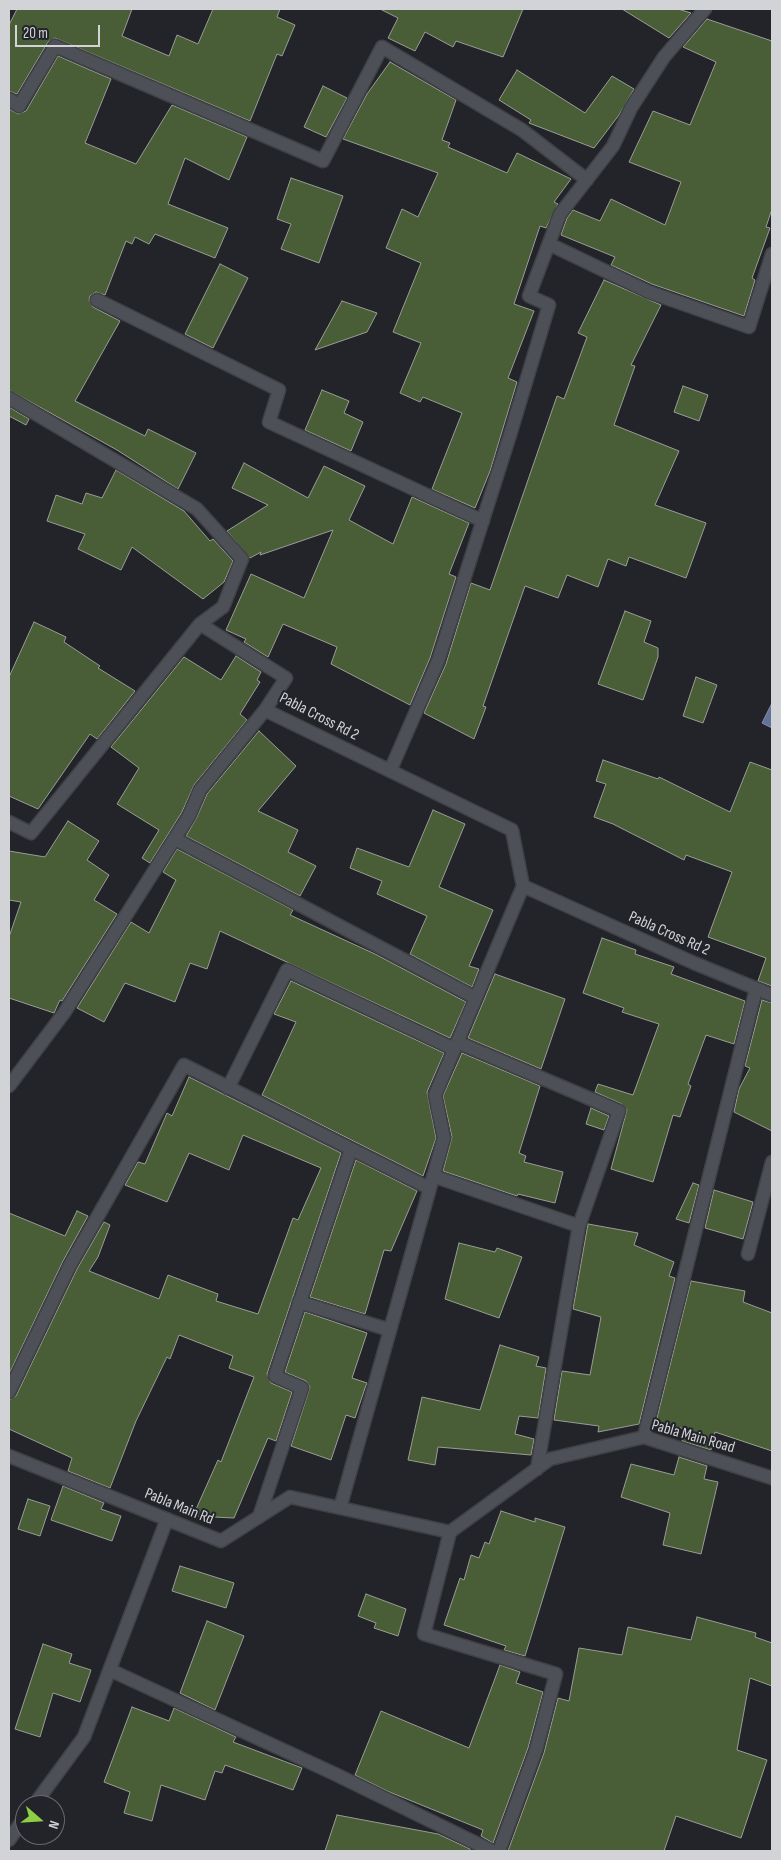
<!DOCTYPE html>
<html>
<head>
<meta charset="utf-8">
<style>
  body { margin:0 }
  #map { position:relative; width:781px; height:1860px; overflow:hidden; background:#22242a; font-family:"Sofia Sans Condensed",sans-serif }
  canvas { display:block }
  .frame { position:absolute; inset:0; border:10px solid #d2d3d7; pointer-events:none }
  .north { position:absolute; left:15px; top:1795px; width:50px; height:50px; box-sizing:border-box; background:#22242a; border:1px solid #686a6f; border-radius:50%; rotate:109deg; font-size:14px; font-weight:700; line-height:20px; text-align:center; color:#d2d3d7 }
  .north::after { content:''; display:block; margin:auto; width:18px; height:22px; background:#8dce44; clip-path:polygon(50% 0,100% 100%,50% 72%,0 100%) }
  .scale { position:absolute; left:15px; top:25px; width:85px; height:22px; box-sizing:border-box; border:2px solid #d2d3d7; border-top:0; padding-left:6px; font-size:15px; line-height:18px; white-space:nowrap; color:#d2d3d7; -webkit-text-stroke:4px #22242a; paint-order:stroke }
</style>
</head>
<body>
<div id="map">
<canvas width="781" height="1860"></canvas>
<div class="frame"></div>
<div class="north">N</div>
<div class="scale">20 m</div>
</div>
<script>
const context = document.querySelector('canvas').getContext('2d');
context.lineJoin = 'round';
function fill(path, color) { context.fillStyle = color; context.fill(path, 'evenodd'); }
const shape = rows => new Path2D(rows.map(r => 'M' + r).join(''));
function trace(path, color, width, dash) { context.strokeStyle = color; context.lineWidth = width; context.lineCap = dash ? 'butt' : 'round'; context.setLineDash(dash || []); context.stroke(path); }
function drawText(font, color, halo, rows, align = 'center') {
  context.font = font + ' "Sofia Sans Condensed",sans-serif'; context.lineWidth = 4; context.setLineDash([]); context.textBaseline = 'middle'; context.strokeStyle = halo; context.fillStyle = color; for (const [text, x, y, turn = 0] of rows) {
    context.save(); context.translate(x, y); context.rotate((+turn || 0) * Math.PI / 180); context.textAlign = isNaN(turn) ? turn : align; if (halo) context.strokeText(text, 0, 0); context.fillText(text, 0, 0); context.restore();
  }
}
const water = shape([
  [772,703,772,728,762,723,772,703]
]);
fill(water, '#637299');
trace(water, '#848fac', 1);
const building = shape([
  [17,9,132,9,122,36,169,56,177,35,198,44,213,9,280,9,277,17,295,25,282,56,277,54,250,121,55,38,48,42,17,94,9,91,9,25,17,9],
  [380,9,523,9,503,57,456,41,453,47,425,32,415,51,388,38,398,18,380,9],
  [622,9,678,9,691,13,669,38,622,9],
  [707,19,772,41,772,209,766,227,770,228,752,278,755,280,744,316,652,284,611,265,615,257,561,235,567,218,573,210,600,221,611,199,665,225,681,182,629,162,653,111,690,125,716,62,683,47,707,19],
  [58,56,111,79,85,143,136,164,172,105,247,137,229,180,185,158,168,204,228,228,215,258,155,234,149,244,135,237,132,244,126,241,105,295,96,292,90,296,89,300,93,307,120,321,75,401,145,436,148,429,196,453,178,489,117,450,9,390,9,109,18,114,26,111,58,56],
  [390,62,456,100,442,140,450,143,448,147,507,173,517,153,571,179,554,202,558,204,546,228,540,226,514,304,534,311,508,378,517,382,490,471,475,508,432,489,462,413,423,397,420,402,400,393,421,343,393,332,421,263,386,248,402,209,418,217,438,173,343,139,367,94,390,62],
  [517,70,585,113,612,76,634,89,619,115,594,148,529,123,531,120,499,100,517,70],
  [323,86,347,98,326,137,304,127,323,86],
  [291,178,343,196,319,263,281,249,291,224,277,219,291,178],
  [220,264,248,278,213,348,185,334,220,264],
  [604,280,661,305,631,365,635,366,614,425,679,451,655,505,706,523,686,578,629,557,626,566,608,559,598,587,567,575,558,598,525,586,483,706,486,707,474,739,424,713,446,664,471,583,490,590,557,396,564,399,587,337,578,333,604,280],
  [342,301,377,313,367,332,315,350,342,301],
  [683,386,708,395,699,421,674,412,683,386],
  [322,390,349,401,344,413,363,422,351,451,305,430,322,390],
  [9,407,29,419,26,425,9,416,9,407],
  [244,463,308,498,324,466,365,486,349,520,393,544,412,497,469,523,449,574,456,577,430,658,410,705,331,664,337,647,283,624,268,657,244,642,246,639,226,630,251,574,304,598,333,530,260,555,261,552,250,558,227,531,268,505,232,488,244,463],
  [116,470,184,511,210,541,213,539,233,561,224,582,203,599,132,547,121,570,78,549,85,534,47,521,56,495,82,504,86,493,102,498,116,470],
  [625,611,651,621,644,642,658,648,658,657,643,700,598,684,625,611],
  [34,622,66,637,64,642,100,666,98,668,135,691,97,739,90,734,38,809,9,796,9,677,34,622],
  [236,656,261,672,257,680,260,682,240,714,247,720,194,785,182,812,150,863,142,858,159,830,117,804,139,768,111,747,184,657,221,680,236,656],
  [696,677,717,685,703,723,683,716,696,677],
  [259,731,296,766,258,811,298,830,288,852,316,866,300,896,186,836,196,819,207,794,259,731],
  [603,760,658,779,659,777,730,812,750,762,772,770,772,986,758,981,766,958,708,937,732,872,686,855,684,860,613,824,594,817,606,784,596,781,603,760],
  [433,810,465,824,439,887,493,910,469,966,479,969,472,987,410,954,427,916,377,894,382,881,350,868,357,848,409,867,433,810],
  [68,821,99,841,87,860,109,875,94,900,117,914,62,1001,60,1000,54,1013,9,998,9,937,21,902,9,900,9,851,45,857,68,821],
  [177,849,293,910,290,915,375,954,466,1002,450,1038,220,931,207,969,190,963,175,1002,125,983,104,1022,77,1008,131,922,149,933,176,880,163,872,177,849],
  [602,938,636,950,635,954,674,967,671,974,745,1001,734,1044,706,1035,688,1084,691,1086,680,1117,673,1115,653,1182,611,1169,627,1110,622,1104,595,1092,598,1084,633,1095,659,1024,622,1012,624,1008,583,993,602,938],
  [495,974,565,999,541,1069,468,1038,495,974],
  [291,981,444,1053,427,1092,436,1138,423,1176,262,1095,296,1022,274,1014,291,981],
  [762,1000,772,1003,772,1131,734,1112,739,1089,750,1068,745,1066,762,1000],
  [462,1053,540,1086,519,1153,526,1156,524,1162,563,1172,555,1203,518,1194,517,1196,443,1171,452,1137,443,1096,462,1053],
  [189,1077,341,1153,267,1374,271,1383,292,1392,276,1441,268,1438,234,1518,193,1516,218,1460,221,1462,254,1377,229,1368,233,1356,179,1335,170,1359,167,1357,136,1421,110,1488,68,1471,72,1458,9,1429,9,1400,16,1396,77,1269,104,1222,110,1225,98,1257,89,1271,159,1299,168,1275,218,1294,216,1301,258,1314,293,1218,298,1220,321,1168,243,1135,229,1170,189,1153,167,1202,125,1185,138,1162,145,1164,167,1113,172,1116,189,1077],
  [591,1108,609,1116,604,1130,586,1124,591,1108],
  [356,1160,417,1191,391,1251,384,1250,365,1314,310,1297,356,1160],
  [693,1183,699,1185,689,1223,676,1219,693,1183],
  [714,1190,753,1202,743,1239,705,1228,714,1190],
  [77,1211,88,1216,63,1261,9,1374,9,1213,65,1236,77,1211],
  [588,1224,638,1233,634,1245,674,1262,669,1276,675,1278,639,1424,598,1432,599,1426,554,1420,562,1371,590,1375,601,1317,573,1309,588,1224],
  [459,1243,495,1252,497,1248,522,1257,499,1318,445,1299,459,1243],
  [691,1281,745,1291,743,1302,772,1313,772,1451,715,1432,711,1450,682,1441,685,1429,656,1422,691,1281],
  [305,1312,367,1333,352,1378,367,1383,365,1388,355,1418,346,1415,331,1460,291,1446,310,1387,306,1381,285,1372,305,1312],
  [500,1345,539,1357,536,1366,546,1368,538,1418,519,1416,515,1434,534,1439,531,1455,438,1447,435,1465,408,1460,422,1397,480,1410,500,1345],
  [679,1457,707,1466,704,1479,718,1482,701,1554,663,1545,670,1513,621,1497,631,1464,674,1475,679,1457],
  [63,1486,104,1503,101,1509,121,1516,112,1541,51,1520,63,1486],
  [28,1499,50,1506,40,1536,18,1529,28,1499],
  [501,1511,535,1522,535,1518,565,1527,525,1656,504,1650,506,1646,444,1625,460,1578,464,1580,471,1555,479,1558,485,1542,489,1544,501,1511],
  [180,1566,234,1583,226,1608,172,1591,180,1566],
  [366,1594,406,1609,398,1636,374,1628,376,1623,358,1616,366,1594],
  [697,1617,756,1633,755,1637,772,1643,772,1686,750,1678,737,1750,767,1760,741,1838,676,1816,664,1851,508,1851,544,1753,558,1698,569,1701,579,1648,622,1655,628,1627,691,1640,697,1617],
  [207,1621,244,1636,215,1710,180,1693,207,1621],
  [43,1644,72,1654,69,1663,91,1670,80,1702,53,1693,40,1737,15,1729,43,1644],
  [500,1665,520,1672,516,1683,543,1692,528,1748,493,1843,481,1836,483,1830,387,1791,355,1775,381,1711,469,1748,500,1665],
  [132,1707,169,1721,174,1708,236,1737,233,1742,302,1768,293,1790,225,1765,222,1773,215,1771,205,1800,161,1785,152,1821,124,1813,130,1792,104,1782,132,1707],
  [337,1815,438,1834,470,1849,470,1851,325,1851,337,1815]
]);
fill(building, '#495d37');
trace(building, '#999d96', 1);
const minor = shape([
  [9,99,19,106,55,46,323,161,382,47,522,130,587,180],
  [549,244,649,292,749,327,772,254],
  [97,300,279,390,269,422,483,521],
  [9,398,197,509,242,559,223,607,200,624,286,678,265,710,512,830,523,886],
  [390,771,438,661,510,435,549,305,529,296,560,214,613,146,631,108,664,57,705,9],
  [9,822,31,833,200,624],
  [175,839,476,998],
  [523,886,694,963,772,995],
  [457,1042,619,1111,579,1226,537,1469],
  [9,1086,64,1013,189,816,200,790,265,710],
  [228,1088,287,970,454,1049],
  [433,1176,579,1226],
  [748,1254,772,1162],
  [299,1302,390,1330],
  [9,1392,70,1265,184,1065,429,1188],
  [644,1437,756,989],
  [9,1456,221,1541,290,1497,450,1532],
  [340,1508,444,1138,435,1095,523,886],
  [259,1517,302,1388,275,1376,351,1149],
  [450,1532,424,1634,556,1674,536,1750,499,1851],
  [450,1532,550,1459,644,1437,772,1478],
  [110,1670,335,1774,492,1851],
  [34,1805,84,1737,167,1519],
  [9,1840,25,1817]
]);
trace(minor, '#3f4145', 15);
trace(minor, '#4e5057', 12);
drawText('16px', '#d2d3d7', '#22242a', [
  ["Pabla Cross Rd 2",319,717,27],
  ["Pabla Cross Rd 2",669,934,24],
  ["Pabla Main Road",693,1437,16],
  ["Pabla Main Rd",179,1507,22]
]);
</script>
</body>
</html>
